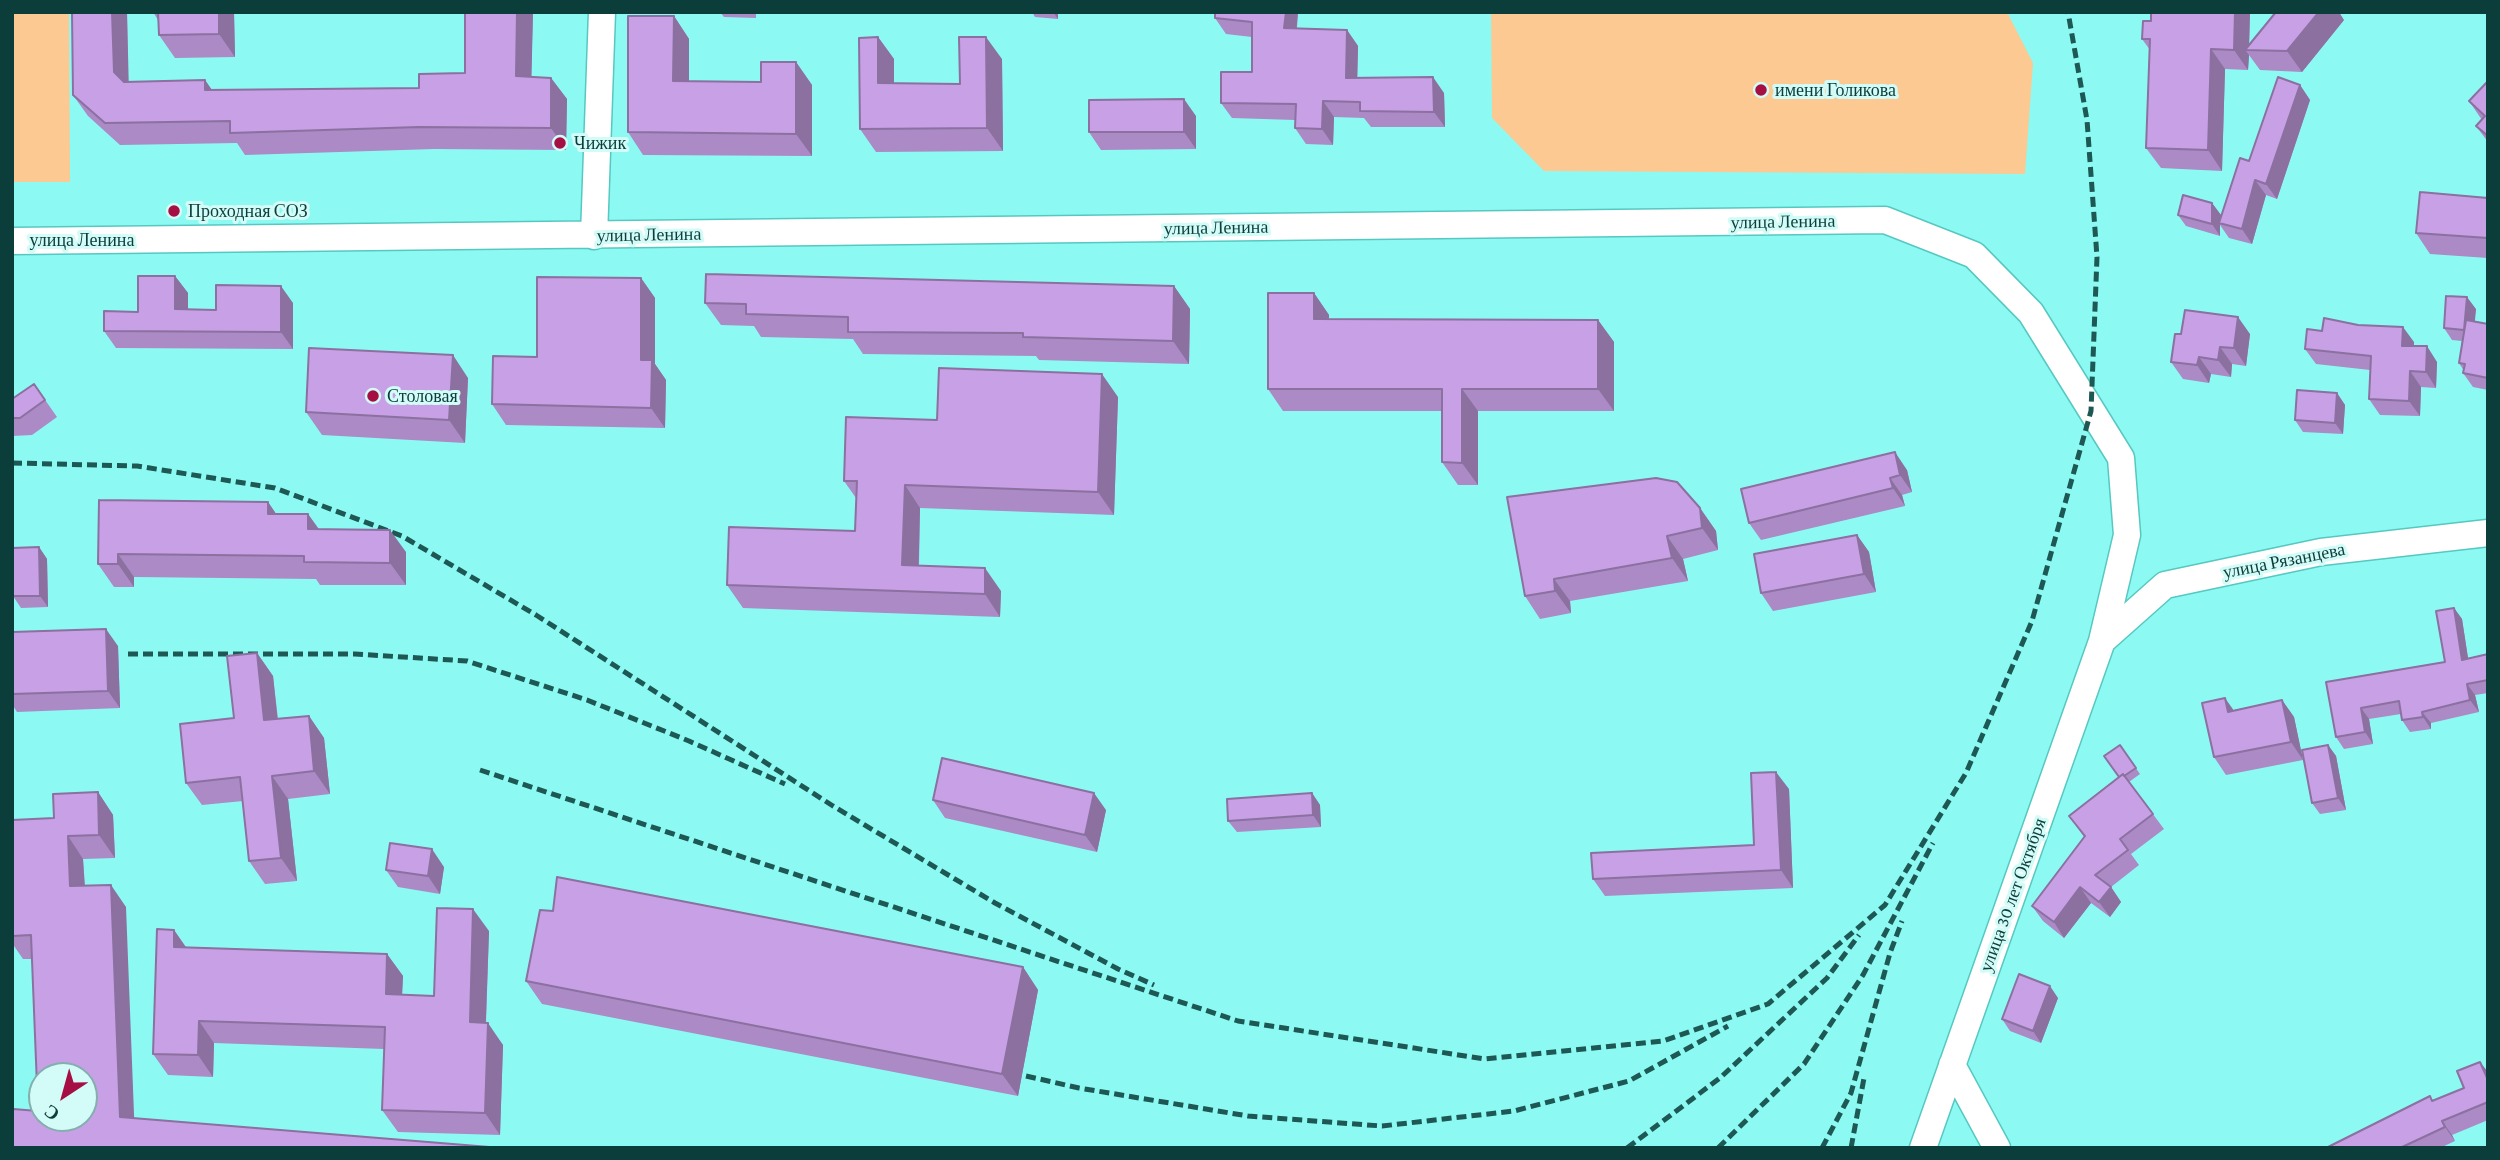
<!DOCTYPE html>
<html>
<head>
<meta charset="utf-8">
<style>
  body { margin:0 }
  #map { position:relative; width:2500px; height:1160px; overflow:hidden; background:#8cfaf2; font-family:"Crimson Pro",serif }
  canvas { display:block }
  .frame { position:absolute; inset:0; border:14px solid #0b3e3b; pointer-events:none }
  .north { position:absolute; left:28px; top:1062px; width:70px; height:70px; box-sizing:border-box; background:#d3fbf7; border:2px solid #83afac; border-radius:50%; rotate:216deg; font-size:19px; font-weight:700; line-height:28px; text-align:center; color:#0b3e3b }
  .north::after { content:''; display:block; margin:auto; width:24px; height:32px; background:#a60f44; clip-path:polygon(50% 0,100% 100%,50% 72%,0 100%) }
</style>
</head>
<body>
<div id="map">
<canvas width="2500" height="1160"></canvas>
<div class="frame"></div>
<div class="north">С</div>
</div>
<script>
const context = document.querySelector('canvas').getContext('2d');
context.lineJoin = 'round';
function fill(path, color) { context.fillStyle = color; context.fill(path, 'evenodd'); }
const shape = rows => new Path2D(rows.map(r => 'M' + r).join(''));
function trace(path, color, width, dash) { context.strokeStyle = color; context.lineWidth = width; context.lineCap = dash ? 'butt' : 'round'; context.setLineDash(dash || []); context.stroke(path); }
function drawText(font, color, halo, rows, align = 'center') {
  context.font = font + ' "Crimson Pro",serif'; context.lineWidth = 6; context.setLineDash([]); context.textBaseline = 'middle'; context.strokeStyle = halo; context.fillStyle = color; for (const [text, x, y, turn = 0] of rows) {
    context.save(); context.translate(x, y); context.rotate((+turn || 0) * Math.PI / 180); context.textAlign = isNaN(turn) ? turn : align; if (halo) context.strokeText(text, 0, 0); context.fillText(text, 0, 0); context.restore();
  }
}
fill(shape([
  [12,12,69,12,70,182,12,182],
  [1491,12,2007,12,2033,63,2025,174,1544,171,1492,118]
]), '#fbc991');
const minor = shape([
  [594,236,602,12],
  [12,241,1885,220,1974,255,2031,313,2121,458,2127,535,2102,641,1923,1148],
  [2102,641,2165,585,2321,552,2488,533],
  [1952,1065,1997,1148]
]);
trace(minor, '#57c8c1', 29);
trace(minor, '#fff', 26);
trace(shape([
  [12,463,137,466,275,488,402,536,536,615,833,806,995,903,1118,969,1154,985],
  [128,654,355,654,467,661,587,700,689,741,785,784],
  [480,770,1238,1021,1485,1059,1663,1041,1768,1004,1885,905,1966,773,2032,621,2091,411,2097,257,2087,120,2068,12],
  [1026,1076,1079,1088,1248,1116,1382,1126,1514,1111,1629,1081,1728,1026],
  [1627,1148,1720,1078,1827,978,1859,935],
  [1718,1148,1804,1064,1863,975,1933,843],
  [1822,1148,1851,1093,1890,953,1902,921],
  [1851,1148,1864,1078]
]), '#1d5855', 5, [10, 5]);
fill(shape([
  [72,12,127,12,128,82,205,80,212,90,419,88,465,73,465,12,533,12,531,77,551,78,567,99,566,150,434,149,245,155,237,143,120,145,88,116,73,95],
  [153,12,234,12,235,57,175,58,159,35,158,20],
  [720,12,756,12,756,18,724,17],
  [1032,12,1058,12,1058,19,1035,17],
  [1215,12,1298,12,1297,28,1347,30,1358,46,1357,78,1444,93,1445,127,1371,127,1364,118,1334,117,1333,145,1306,144,1295,128,1295,120,1232,118,1221,103,1252,72,1252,37,1226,34,1215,18],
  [2250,12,2249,45,2344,20,2302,72,2260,70,2249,55,2248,70,2225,69,2222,171,2161,168,2146,148,2150,50,2142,39,2151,21],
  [674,16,689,39,689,81,761,82,796,62,812,85,812,156,643,155,628,132],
  [878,37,894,59,894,84,960,84,1002,59,1003,151,876,152,860,129],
  [2488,81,2488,142,2476,126,2482,120,2469,101],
  [2300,85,2310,100,2277,199,2266,195,2252,244,2229,238,2220,225,2220,236,2186,226,2178,215,2212,203,2221,215,2221,217,2249,161],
  [1196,116,1196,149,1101,150,1089,132],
  [2488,198,2488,258,2430,254,2416,233],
  [175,276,188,293,188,309,216,310,293,303,293,349,116,348,104,331,138,312],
  [641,278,655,298,655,364,666,380,665,428,506,425,492,404,537,357],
  [1174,286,1190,309,1189,364,1039,360,1036,356,863,354,853,339,761,337,754,326,721,325,705,303],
  [1314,293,1329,315,1329,319,1598,320,1614,342,1614,411,1478,411,1478,485,1458,485,1442,462,1442,411,1283,411,1268,389],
  [2476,309,2474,322,2488,324,2488,390,2473,387,2463,373,2464,371,2459,363,2462,341,2452,340,2444,328],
  [2181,334,2250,334,2246,366,2232,364,2231,377,2211,374,2209,383,2183,379,2171,362],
  [2414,342,2414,346,2437,362,2436,388,2421,387,2420,416,2380,415,2369,399,2370,370,2316,364,2305,349],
  [468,378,465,443,322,435,306,412],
  [34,384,57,417,32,435,12,436,12,399],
  [2337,393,2345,405,2343,434,2303,432,2295,420],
  [1118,397,1114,515,920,508,919,566,1001,591,1000,617,743,608,727,585,855,531,856,498,844,481,937,420],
  [1907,470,1912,492,1902,495,1905,506,1761,540,1749,523],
  [1507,497,1700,508,1716,531,1718,550,1683,559,1688,581,1570,601,1571,613,1540,619,1525,596],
  [99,500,268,502,276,514,308,514,319,529,406,552,406,585,320,585,316,579,134,577,134,587,114,587,98,564],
  [1857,535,1869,552,1876,592,1773,611,1761,593],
  [39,547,47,559,48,607,21,608,13,596],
  [2454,608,2462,619,2468,658,2488,654,2488,693,2475,695,2479,712,2431,723,2431,729,2410,732,2402,720,2401,714,2369,719,2373,744,2344,749,2336,737,2326,682,2445,662],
  [12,632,118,646,120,708,17,712,12,704],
  [257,653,273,676,278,719,309,716,324,738,330,794,288,799,297,881,265,884,249,861,243,801,202,805,186,783,234,718],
  [2282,700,2294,717,2303,760,2226,775,2214,757,2234,710],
  [2120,745,2140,774,2129,782,2164,829,2131,854,2139,865,2111,887,2121,902,2110,917,2091,903,2064,938,2043,921,2032,906,2084,837,2069,816,2119,777],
  [2328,745,2336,756,2346,810,2320,814,2312,803],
  [1789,789,1793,888,1605,896,1593,879,1754,845],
  [98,792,113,815,115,858,83,859,85,886,126,907,38,1111,32,959,23,959,12,943,12,820,54,818],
  [1312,793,1320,805,1321,827,1237,832,1228,821],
  [933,800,1106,810,1097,852,945,818],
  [444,867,440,894,398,887,386,870],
  [553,911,1023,967,1038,990,1018,1096,542,1004,526,981],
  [174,930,186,947,387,954,403,976,402,995,434,996,489,931,486,1023,503,1045,500,1135,398,1132,382,1110,384,1049,214,1043,213,1077,168,1075,153,1054],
  [2058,998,2041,1043,2010,1031,2002,1019],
  [2488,1072,2488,1120,2452,1135,2455,1141,2440,1148,2326,1148,2464,1088]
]), '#ab8ac5');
fill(shape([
  [112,12,127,12,129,94,114,72],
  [219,12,234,12,235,57,219,34],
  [517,12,533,12,531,98,516,76],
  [1053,12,1058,12,1058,19],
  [1286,12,1298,12,1295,44,1284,28],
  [2235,12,2250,12,2249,50,2245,50,2249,55,2248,70,2234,50],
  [2319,12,2339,12,2344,20,2302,72,2287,51],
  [674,16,689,39,689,104,673,81],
  [1347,30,1358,46,1357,94,1346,78],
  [878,37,894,59,894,106,878,83],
  [986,37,1002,59,1003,151,987,128],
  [2211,49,2225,69,2222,171,2208,150],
  [796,62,812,85,812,156,796,134],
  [1433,77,1444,93,1445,127,1434,112],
  [551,78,567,99,566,150,551,128],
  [205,80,220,102,205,90],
  [2300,85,2310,100,2277,199,2266,184],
  [1184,99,1196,116,1196,149,1184,132],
  [1323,101,1334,117,1333,145,1322,129],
  [2255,180,2266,195,2252,244,2242,229],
  [2212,203,2221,215,2220,223,2219,223,2220,225,2220,236,2212,224],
  [175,276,188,293,188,327,175,309],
  [641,278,655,298,655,364,666,380,665,428,651,408,641,360],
  [281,286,293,303,293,349,281,332],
  [1174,286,1190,309,1189,364,1173,341],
  [1314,293,1329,315,1329,341,1314,319],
  [2467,297,2476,309,2473,342,2465,330],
  [2238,317,2250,334,2246,366,2234,348],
  [1598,320,1614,342,1614,411,1598,389],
  [2403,327,2414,342,2413,361,2402,346],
  [2427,346,2437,362,2436,388,2426,372],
  [2220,347,2232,364,2231,377,2218,360],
  [453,355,468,378,465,443,449,420],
  [2199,357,2211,374,2209,383,2197,365],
  [2410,371,2421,387,2420,416,2409,401],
  [1102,374,1118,397,1114,515,1098,492],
  [1462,389,1478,411,1478,485,1462,463],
  [2337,393,2345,405,2343,434,2335,423],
  [1895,452,1907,470,1912,492,1900,475],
  [1890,478,1902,495,1905,506,1893,488],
  [905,485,920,508,918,588,902,565],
  [268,502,283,524,268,514],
  [1700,508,1716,531,1718,550,1702,528],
  [308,514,324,537,308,529],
  [390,530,406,552,406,585,390,563],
  [1857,535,1869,552,1876,592,1864,574],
  [1667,536,1683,559,1688,581,1672,558],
  [39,547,47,559,48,607,40,596],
  [118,554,134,577,134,587,118,564],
  [985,568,1001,591,1000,617,985,594],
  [1554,579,1570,601,1571,613,1555,591],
  [2454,608,2462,619,2470,671,2462,660],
  [106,629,118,646,120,708,108,691],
  [257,653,273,676,280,743,264,720],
  [2467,684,2475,695,2479,712,2470,700],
  [2225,698,2237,715,2228,712],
  [2282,700,2294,717,2303,760,2291,742],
  [2361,708,2369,719,2373,744,2365,732],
  [2422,712,2431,723,2431,729,2423,717],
  [309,716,324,738,330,794,314,771],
  [2328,745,2336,756,2346,810,2338,798],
  [1776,772,1789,789,1793,888,1781,870],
  [272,776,288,799,297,881,281,858],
  [98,792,113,815,115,858,99,835],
  [1094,793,1106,810,1097,852,1085,835],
  [1312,793,1320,805,1321,827,1313,815],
  [68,836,83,859,86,909,70,886],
  [432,849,444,867,440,894,428,876],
  [111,885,126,907,135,1140,120,1117],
  [2080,887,2091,903,2064,938,2054,922],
  [2111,887,2121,902,2110,917,2099,902],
  [473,909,489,931,485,1044,470,1022],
  [174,930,189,952,174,947],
  [387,954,403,976,401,1016,386,994],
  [1023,967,1038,990,1018,1096,1002,1074],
  [2050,986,2058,998,2041,1043,2033,1031],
  [199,1021,214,1043,213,1077,198,1055],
  [488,1023,503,1045,500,1135,485,1113],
  [2480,1062,2488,1072,2488,1080],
  [2442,1121,2452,1135,2455,1141,2445,1127]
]), '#8b70a0');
const building = shape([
  [72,12,112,12,114,72,124,82,205,80,205,90,419,88,419,74,465,73,465,12,517,12,516,76,551,78,551,128,419,127,230,133,230,121,105,123,73,95,72,12],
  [158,12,219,12,219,34,159,35,158,12],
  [1215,12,1286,12,1284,28,1347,30,1346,78,1433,77,1434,112,1360,111,1360,102,1323,101,1322,129,1295,128,1296,104,1221,103,1221,72,1252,72,1252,22,1215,18,1215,12],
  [2151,12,2235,12,2234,50,2211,49,2208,150,2146,148,2150,39,2142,39,2143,21,2151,21,2151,12],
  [2276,12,2319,12,2287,51,2245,50,2276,12],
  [628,16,674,16,673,81,761,82,761,62,796,62,796,134,628,132,628,16],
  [878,37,878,83,960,84,959,37,986,37,987,128,860,129,859,38,878,37],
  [2278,77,2300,85,2266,184,2255,180,2242,229,2219,223,2240,158,2249,161,2278,77],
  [2488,81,2488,136,2476,126,2485,116,2469,101,2488,81],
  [1184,99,1184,132,1089,132,1089,100,1184,99],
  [2420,192,2488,198,2488,238,2416,233,2420,192],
  [2183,195,2212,203,2212,224,2178,215,2183,195],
  [706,274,1174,286,1173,341,1023,337,1023,333,848,332,848,317,746,314,746,304,705,303,706,274],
  [138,276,175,276,175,309,216,310,216,285,281,286,281,332,104,331,104,311,138,312,138,276],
  [537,277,641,278,641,360,652,360,651,408,492,404,493,356,537,357,537,277],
  [1268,293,1314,293,1314,319,1598,320,1598,389,1462,389,1462,463,1442,462,1442,389,1268,389,1268,293],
  [2446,296,2467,297,2464,330,2444,328,2446,296],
  [2185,310,2238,317,2234,348,2220,347,2218,360,2199,357,2197,365,2171,362,2175,334,2181,334,2185,310],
  [2324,318,2358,325,2403,327,2402,346,2427,346,2426,372,2410,371,2409,401,2369,399,2371,356,2305,349,2307,329,2322,331,2324,318],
  [2466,320,2488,324,2488,378,2463,373,2465,364,2459,363,2466,320],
  [309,348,453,355,449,420,306,412,309,348],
  [939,368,1102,374,1098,492,905,485,902,565,985,568,985,594,727,585,729,527,855,531,857,481,844,481,846,417,937,420,939,368],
  [34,384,45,400,20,418,12,418,12,399,34,384],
  [2297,390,2337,393,2335,423,2295,420,2297,390],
  [1895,452,1900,475,1890,478,1893,488,1749,523,1741,489,1895,452],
  [1656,478,1677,482,1700,508,1702,528,1667,536,1672,558,1554,579,1555,591,1525,596,1507,497,1656,478],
  [99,500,268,502,268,514,308,514,308,529,390,530,390,563,304,562,304,556,118,554,118,564,98,564,99,500],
  [1857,535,1864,574,1761,593,1754,554,1857,535],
  [39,547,40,596,13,596,12,548,39,547],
  [2454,608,2462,660,2488,654,2488,680,2467,684,2470,700,2422,712,2423,717,2402,720,2399,701,2361,708,2365,732,2336,737,2326,682,2445,662,2436,611,2454,608],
  [106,629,108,691,12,694,12,632,106,629],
  [257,653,264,720,309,716,314,771,272,776,281,858,249,861,240,777,186,783,180,724,234,718,227,656,257,653],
  [2225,698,2228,712,2282,700,2291,742,2214,757,2202,703,2225,698],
  [2120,745,2136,768,2124,776,2123,774,2119,777,2104,756,2120,745],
  [2328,745,2338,798,2312,803,2302,750,2328,745],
  [942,758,1094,793,1085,835,933,800,942,758],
  [1776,772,1781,870,1593,879,1591,853,1754,845,1751,773,1776,772],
  [2123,774,2153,814,2120,839,2128,850,2095,875,2111,887,2099,902,2080,887,2054,922,2032,906,2085,836,2069,816,2123,774],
  [98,792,99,835,68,836,70,886,111,885,120,1117,502,1148,12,1148,13,1109,38,1111,31,935,12,936,12,820,54,818,53,794,98,792],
  [42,1076,84,1076,84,1118,42,1118,42,1076],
  [1312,793,1313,815,1228,821,1227,799,1312,793],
  [390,843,432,849,428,876,386,870,390,843],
  [557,877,1023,967,1002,1074,526,981,540,910,553,911,557,877],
  [437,908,473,909,470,1022,488,1023,485,1113,382,1110,385,1027,199,1021,198,1055,153,1054,157,929,174,930,174,947,387,954,386,994,434,996,437,908],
  [2019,974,2050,986,2033,1031,2002,1019,2019,974],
  [2480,1062,2488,1080,2488,1102,2442,1121,2445,1127,2400,1148,2326,1148,2430,1096,2432,1101,2464,1088,2457,1071,2480,1062]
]);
fill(building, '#c7a0e5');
trace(building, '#8b70a0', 2);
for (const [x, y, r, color] of [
  [1761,90,7,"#a60f44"],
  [560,143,7,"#a60f44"],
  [174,211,7,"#a60f44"],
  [373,396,7,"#a60f44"]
]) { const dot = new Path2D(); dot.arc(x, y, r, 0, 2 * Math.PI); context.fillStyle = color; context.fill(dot); trace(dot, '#d3fbf7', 2.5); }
drawText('18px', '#0b3e3b', '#d3fbf7', [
  ["имени Голикова",1775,90],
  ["Чижик",574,143],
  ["Проходная СОЗ",188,211],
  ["Столовая",387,396]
], 'left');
drawText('18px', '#0b3e3b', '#d3fbf7', [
  ["улица Ленина",1783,222,-1],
  ["улица Ленина",1216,228,-1],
  ["улица Ленина",649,235,-1],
  ["улица Ленина",82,240],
  ["улица Рязанцева",2284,561,-11],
  ["улица 30 лет Октября",2013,895,-70]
]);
</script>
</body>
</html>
